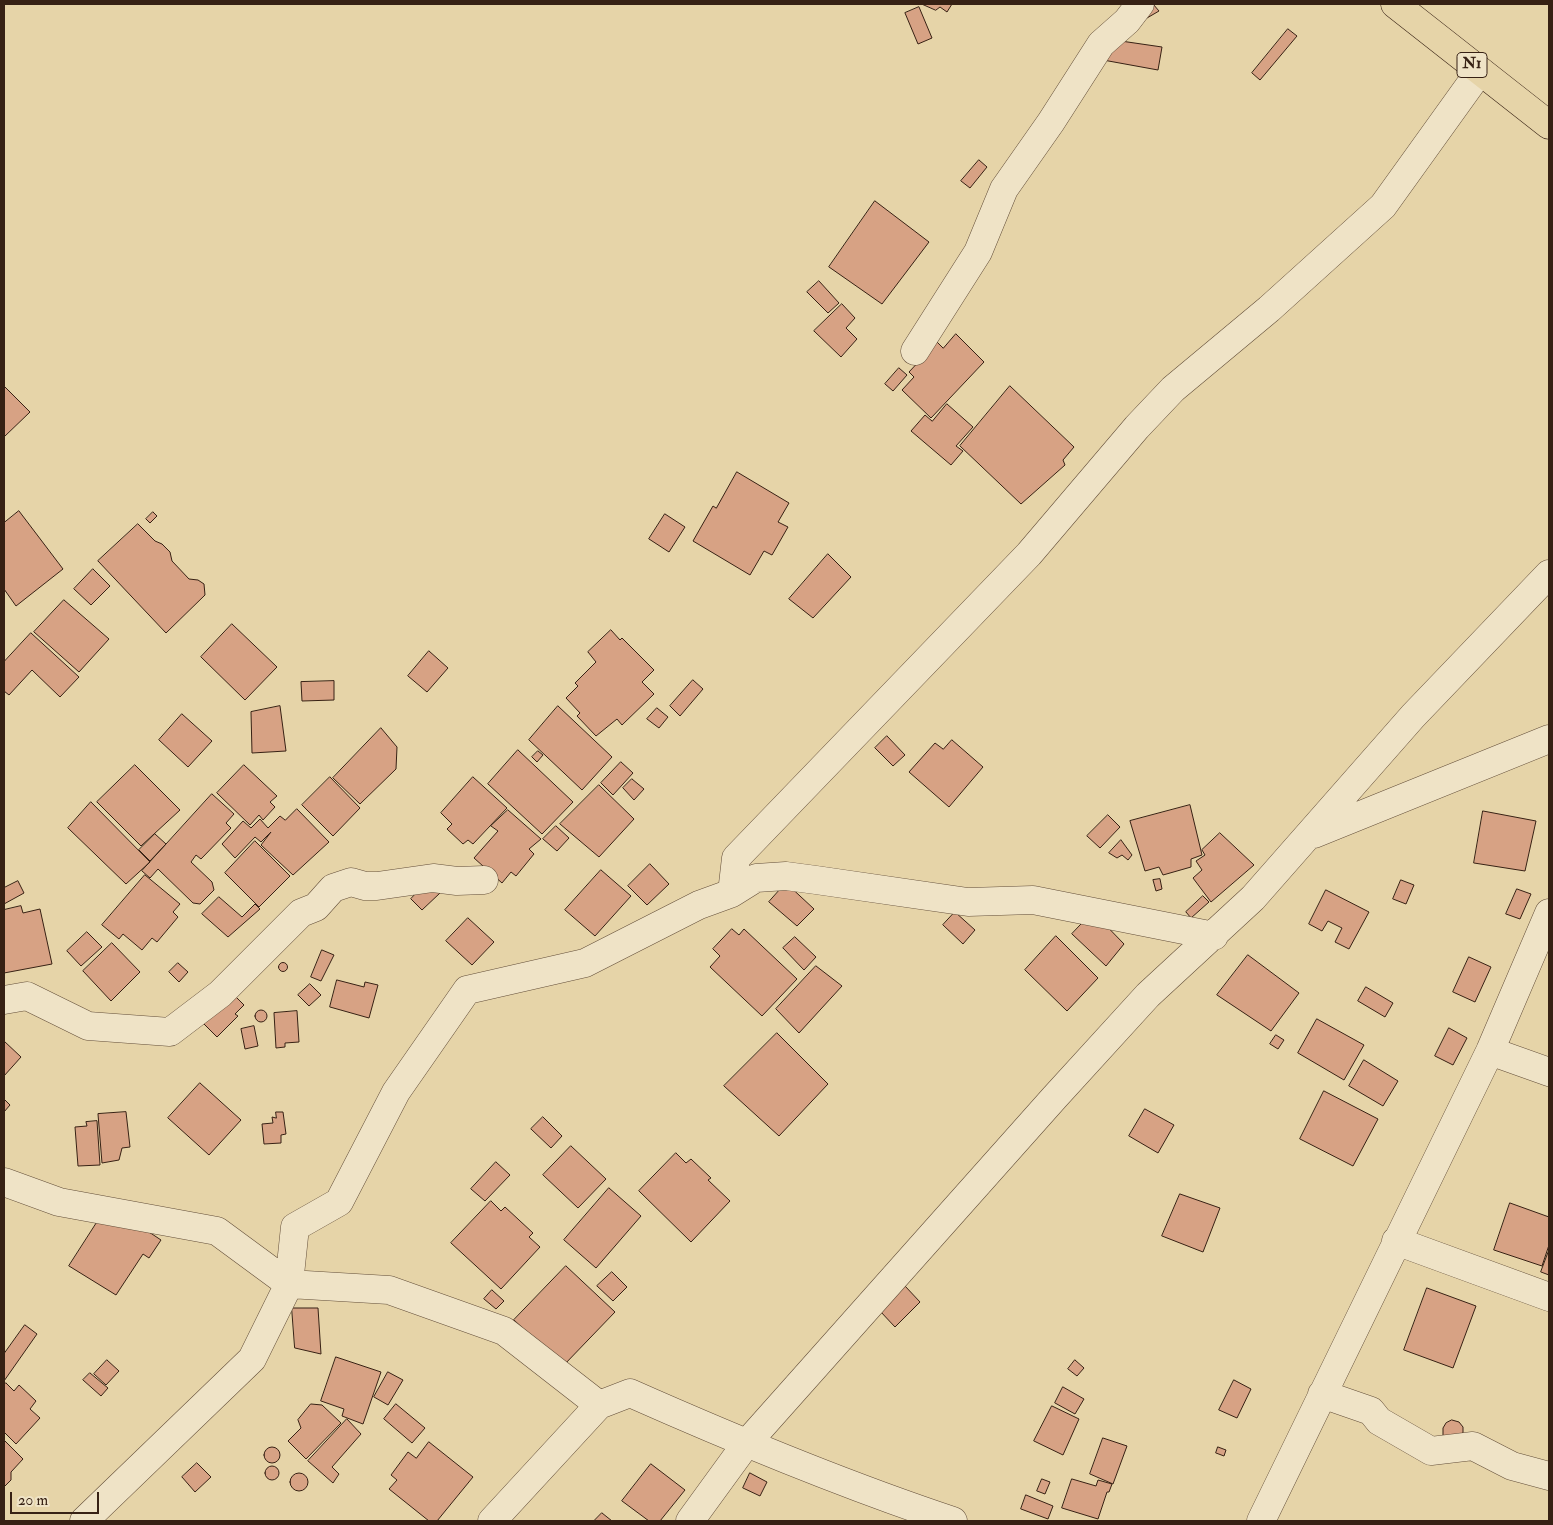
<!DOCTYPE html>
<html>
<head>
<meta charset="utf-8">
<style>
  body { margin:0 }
  #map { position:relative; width:1553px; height:1525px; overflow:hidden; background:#e6d4a8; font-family:"IM FELL Double Pica",serif }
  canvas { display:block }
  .frame { position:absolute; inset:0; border:5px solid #372114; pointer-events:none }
  .scale { position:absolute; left:10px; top:1492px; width:89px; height:22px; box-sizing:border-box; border:2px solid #372114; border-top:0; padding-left:6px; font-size:15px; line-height:18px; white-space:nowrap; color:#372114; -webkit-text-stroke:4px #efe3c6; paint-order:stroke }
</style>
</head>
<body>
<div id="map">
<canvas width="1553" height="1525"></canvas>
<div class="frame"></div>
<div class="scale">20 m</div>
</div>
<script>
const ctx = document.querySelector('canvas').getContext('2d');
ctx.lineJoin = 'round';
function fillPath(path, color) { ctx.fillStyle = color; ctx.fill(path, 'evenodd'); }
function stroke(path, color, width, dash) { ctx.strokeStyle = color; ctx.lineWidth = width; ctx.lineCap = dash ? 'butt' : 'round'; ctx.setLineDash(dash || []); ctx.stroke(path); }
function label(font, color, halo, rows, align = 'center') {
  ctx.font = font + ' "IM FELL Double Pica",serif'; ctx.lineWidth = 4.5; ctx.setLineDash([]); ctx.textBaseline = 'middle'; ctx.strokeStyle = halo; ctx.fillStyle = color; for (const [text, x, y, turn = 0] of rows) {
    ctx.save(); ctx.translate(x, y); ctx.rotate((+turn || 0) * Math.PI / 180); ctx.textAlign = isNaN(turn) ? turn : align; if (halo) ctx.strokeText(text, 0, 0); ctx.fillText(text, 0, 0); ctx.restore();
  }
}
const building = new Path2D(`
  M 922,4 L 952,4 L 947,12 L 940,7 L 936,10 Z
  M 1153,4 L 1159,11 L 1135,25 Z
  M 919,7 L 932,38 L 918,44 L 905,13 Z
  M 1288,29 L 1297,36 L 1260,80 L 1252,73 Z
  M 1107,39 L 1162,47 L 1158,70 L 1103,60 Z
  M 979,160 L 987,167 L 970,188 L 961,181 Z
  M 875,201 L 929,242 L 882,304 L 829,267 Z
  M 819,281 L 839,303 L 828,313 L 807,292 Z
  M 842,304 L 855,318 L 846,328 L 857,339 L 841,357 L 814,331 Z
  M 956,334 L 984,362 L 931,418 L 902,390 L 914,377 L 909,372 L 937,342 L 943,348 Z
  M 899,368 L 907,375 L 893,391 L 885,384 Z
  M 4,386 L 30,412 L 4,437 Z
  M 1010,386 L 1074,447 L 1063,460 L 1065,465 L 1021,504 L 960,446 Z
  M 947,404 L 973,427 L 956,446 L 963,451 L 951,465 L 911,431 L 925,415 L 932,421 Z
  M 737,472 L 789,503 L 778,522 L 788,527 L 772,555 L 764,551 L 750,575 L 693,541 L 713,506 L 716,508 Z
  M 19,511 L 63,569 L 16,606 L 4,589 L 4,523 Z
  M 153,512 L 157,516 L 150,523 L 146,519 Z
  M 665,514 L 685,527 L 669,552 L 649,539 Z
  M 138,524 L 155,541 L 162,544 L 170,552 L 172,561 L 189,579 L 198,580 L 204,584 L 205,595 L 166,633 L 98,561 Z
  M 828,554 L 851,577 L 813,618 L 789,599 Z
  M 93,569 L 110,586 L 91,605 L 74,589 Z
  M 64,600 L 109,639 L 79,672 L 34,632 Z
  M 232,624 L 277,667 L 245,700 L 201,657 Z
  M 611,630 L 620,640 L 622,638 L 654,670 L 642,682 L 654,694 L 622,725 L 617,719 L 596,736 L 577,716 L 580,713 L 566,698 L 578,686 L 575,683 L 596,662 L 588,652 Z
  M 31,633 L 79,677 L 60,697 L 32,670 L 9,695 L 4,691 L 4,662 Z
  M 429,651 L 448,668 L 427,692 L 408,676 Z
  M 693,680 L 703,689 L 680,716 L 670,706 Z
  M 334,681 L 334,700 L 302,701 L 301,682 Z
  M 280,706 L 286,751 L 252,753 L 251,712 Z
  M 558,706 L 612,757 L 582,790 L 529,740 Z
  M 657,708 L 668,717 L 659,728 L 647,719 Z
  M 182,714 L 212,741 L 188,767 L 159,740 Z
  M 381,728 L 397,747 L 396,769 L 360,804 L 333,778 Z
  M 887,736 L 905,755 L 893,766 L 875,748 Z
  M 952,740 L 983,767 L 949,807 L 909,772 L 935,743 L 943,749 Z
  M 518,750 L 573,802 L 542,834 L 488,784 Z
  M 538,751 L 543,755 L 537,762 L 532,757 Z
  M 621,762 L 633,773 L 613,795 L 601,783 Z
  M 135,765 L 180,810 L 141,846 L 97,802 Z
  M 244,765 L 277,796 L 270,802 L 275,807 L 263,820 L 259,815 L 250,825 L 217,793 Z
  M 330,777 L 360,808 L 333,836 L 302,805 Z
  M 473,777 L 507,808 L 473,844 L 468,840 L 463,844 L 447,829 L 452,824 L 441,813 Z
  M 632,779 L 644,789 L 634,800 L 623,788 Z
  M 599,785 L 634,819 L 599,857 L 560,824 Z
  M 212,794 L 234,814 L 226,823 L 231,828 L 201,859 L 196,855 L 191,862 L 212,882 L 214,890 L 200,904 L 193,903 L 158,869 L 150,878 L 142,871 Z
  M 91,802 L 150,862 L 126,884 L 68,828 Z
  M 1190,805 L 1202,855 L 1191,859 L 1191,867 L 1163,875 L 1159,867 L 1145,871 L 1130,821 Z
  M 297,809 L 329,842 L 293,875 L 261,845 L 271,832 L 261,842 L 255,837 L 235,858 L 222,844 L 243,821 L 251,828 L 260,819 L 268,828 L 280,816 L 285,820 Z
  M 508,810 L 541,839 L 529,849 L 534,854 L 516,876 L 511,872 L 502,883 L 474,858 L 498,831 L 491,826 Z
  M 1483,811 L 1536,821 L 1525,871 L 1474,863 Z
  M 1108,815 L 1120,827 L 1100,848 L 1087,836 Z
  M 556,826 L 569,838 L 557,851 L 543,839 Z
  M 1220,833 L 1254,865 L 1211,902 L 1193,878 L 1202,870 L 1196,861 L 1205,855 L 1202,850 Z
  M 155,834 L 166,844 L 150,861 L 139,850 Z
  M 1121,840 L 1132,855 L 1128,860 L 1122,855 L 1117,858 L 1109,853 Z
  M 255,841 L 290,876 L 259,907 L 225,873 Z
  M 650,864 L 669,884 L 647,905 L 628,886 Z
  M 601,870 L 631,896 L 595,936 L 565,910 Z
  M 145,875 L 180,904 L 173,912 L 178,917 L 157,942 L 152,938 L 142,950 L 123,934 L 119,939 L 102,925 Z
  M 1160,879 L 1162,889 L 1156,891 L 1153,880 Z
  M 1401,880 L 1414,885 L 1406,904 L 1393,899 Z
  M 18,881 L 24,893 L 4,904 L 4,888 Z
  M 428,881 L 440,893 L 422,910 L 411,899 Z
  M 786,883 L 814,909 L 797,926 L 769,902 Z
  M 1517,889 L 1531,894 L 1520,919 L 1506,914 Z
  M 1326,890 L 1369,912 L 1349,949 L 1335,942 L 1342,928 L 1328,921 L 1322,931 L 1309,924 Z
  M 1203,896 L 1209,902 L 1191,918 L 1186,912 Z
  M 219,897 L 242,917 L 255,904 L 260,909 L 228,937 L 202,914 Z
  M 21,906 L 23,913 L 40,909 L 52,964 L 4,973 L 4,910 Z
  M 955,912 L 975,930 L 963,944 L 943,925 Z
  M 1093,912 L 1124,944 L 1106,966 L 1072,934 Z
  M 468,918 L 494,942 L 472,965 L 446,941 Z
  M 732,929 L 739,935 L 744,929 L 797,979 L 762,1016 L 710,967 L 720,956 L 713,949 Z
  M 87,932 L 102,947 L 81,966 L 67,951 Z
  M 1056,936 L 1098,978 L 1067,1011 L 1025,970 Z
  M 795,937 L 816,957 L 804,970 L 783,948 Z
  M 112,943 L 140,972 L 111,1001 L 83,971 Z
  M 322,950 L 334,955 L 321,981 L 311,977 Z
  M 1248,955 L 1299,993 L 1271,1031 L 1217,995 Z
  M 1469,957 L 1491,967 L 1475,1002 L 1453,992 Z
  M278.5 967a4.5 4.5 0 1 1 9 0a4.5 4.5 0 1 1-9 0Z
  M 178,963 L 188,972 L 179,982 L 169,972 Z
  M 816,966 L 842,986 L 799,1033 L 776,1009 Z
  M 337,980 L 364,987 L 365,982 L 378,985 L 369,1018 L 330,1007 Z
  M 310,984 L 321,995 L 309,1006 L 298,995 Z
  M 1366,987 L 1393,1003 L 1385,1017 L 1358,1001 Z
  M 230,991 L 244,1005 L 235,1014 L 238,1016 L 217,1037 L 201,1021 Z
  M255 1016a6 6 0 1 1 12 0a6 6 0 1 1-12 0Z
  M 297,1011 L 299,1042 L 285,1043 L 285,1047 L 276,1048 L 274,1013 Z
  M 1317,1019 L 1364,1045 L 1344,1080 L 1298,1053 Z
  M 254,1026 L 258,1046 L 245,1049 L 241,1029 Z
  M 1449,1028 L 1467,1038 L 1453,1065 L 1435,1056 Z
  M 777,1033 L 828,1084 L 779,1136 L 724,1086 Z
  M 1276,1035 L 1284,1040 L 1278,1049 L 1270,1044 Z
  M 4,1041 L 21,1057 L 4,1076 Z
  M 1364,1060 L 1398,1081 L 1383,1106 L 1349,1086 Z
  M 200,1083 L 241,1120 L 209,1155 L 168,1118 Z
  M 1324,1091 L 1378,1119 L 1353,1166 L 1300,1139 Z
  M 4,1099 L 10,1105 L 4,1112 Z
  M 1145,1109 L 1174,1125 L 1158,1153 L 1129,1136 Z
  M 126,1112 L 130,1147 L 122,1148 L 119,1160 L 102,1163 L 98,1114 Z
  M 276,1112 L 283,1112 L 286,1134 L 281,1135 L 281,1143 L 264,1144 L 262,1124 L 273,1123 L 272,1117 L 276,1118 Z
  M 543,1117 L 562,1136 L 551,1148 L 531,1129 Z
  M 97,1121 L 100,1165 L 78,1166 L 75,1127 L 87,1126 L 86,1122 Z
  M 571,1146 L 606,1179 L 578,1208 L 543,1175 Z
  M 676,1153 L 686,1163 L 691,1159 L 711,1178 L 708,1180 L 730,1201 L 691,1242 L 639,1191 Z
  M 496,1162 L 510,1175 L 485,1201 L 471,1189 Z
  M 609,1188 L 641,1216 L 596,1268 L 564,1240 Z
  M 1180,1194 L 1220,1208 L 1203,1252 L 1162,1236 Z
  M 491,1201 L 501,1211 L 505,1207 L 533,1233 L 529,1237 L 540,1247 L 501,1289 L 451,1243 Z
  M 1510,1203 L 1549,1217 L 1549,1245 L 1542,1266 L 1494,1250 Z
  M 105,1210 L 131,1220 L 161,1240 L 149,1258 L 143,1254 L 116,1295 L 69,1266 Z
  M 1549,1250 L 1549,1275 L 1541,1272 Z
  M 566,1266 L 615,1312 L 563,1366 L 514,1320 Z
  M 612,1272 L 627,1287 L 613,1301 L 597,1286 Z
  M 905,1286 L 920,1302 L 895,1327 L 880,1311 Z
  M 1427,1288 L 1476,1306 L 1453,1368 L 1404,1350 Z
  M 492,1290 L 504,1301 L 496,1309 L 484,1299 Z
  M 292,1308 L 318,1308 L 321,1354 L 295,1348 Z
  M 25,1325 L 37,1334 L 4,1381 L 4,1354 Z
  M 336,1357 L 381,1372 L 363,1424 L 342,1416 L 344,1409 L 321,1401 Z
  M 107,1360 L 119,1371 L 106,1385 L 94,1374 Z
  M 1075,1360 L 1084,1368 L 1077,1376 L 1068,1369 Z
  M 388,1372 L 403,1380 L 388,1405 L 374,1397 Z
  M 90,1373 L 108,1388 L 101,1396 L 83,1380 Z
  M 1234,1380 L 1251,1389 L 1237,1418 L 1219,1410 Z
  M 6,1383 L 14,1391 L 19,1385 L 36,1401 L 30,1409 L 40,1418 L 16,1444 L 4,1432 L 4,1385 Z
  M 1063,1387 L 1084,1399 L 1075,1414 L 1055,1403 Z
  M 311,1404 L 322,1405 L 341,1423 L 306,1459 L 288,1441 L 301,1428 L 298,1420 Z
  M 396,1404 L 425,1428 L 412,1443 L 384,1419 Z
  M 1052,1406 L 1079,1419 L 1063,1455 L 1034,1441 Z
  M 347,1419 L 361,1434 L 332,1467 L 339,1474 L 333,1483 L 308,1461 Z
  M 1452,1420 L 1459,1422 L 1463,1427 L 1463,1433 L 1447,1440 L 1443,1435 L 1443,1428 L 1446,1423 Z
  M 1103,1438 L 1127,1446 L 1113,1484 L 1090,1474 Z
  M 4,1440 L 23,1459 L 11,1472 L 11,1480 L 4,1487 Z
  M 429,1442 L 473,1477 L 437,1521 L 429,1521 L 389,1489 L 397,1480 L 391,1475 L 408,1452 L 416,1458 Z
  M 1218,1447 L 1226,1450 L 1224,1456 L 1216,1453 Z
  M264 1455a8 8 0 1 1 16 0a8 8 0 1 1-16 0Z
  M 197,1463 L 211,1477 L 195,1492 L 182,1477 Z
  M 651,1464 L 685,1490 L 660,1521 L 649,1521 L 622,1501 Z
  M265 1473a7 7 0 1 1 14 0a7 7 0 1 1-14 0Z
  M 750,1473 L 767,1482 L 760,1496 L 743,1488 Z
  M290 1482a9 9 0 1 1 18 0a9 9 0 1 1-18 0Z
  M 1042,1479 L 1050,1482 L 1045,1494 L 1037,1491 Z
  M 1072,1479 L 1096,1486 L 1098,1480 L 1112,1484 L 1109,1492 L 1107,1492 L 1098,1519 L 1062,1508 Z
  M 1026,1495 L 1053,1506 L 1048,1519 L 1021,1509 Z
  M 602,1513 L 612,1521 L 594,1521 Z`);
fillPath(building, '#d7a284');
stroke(building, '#372114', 1);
const minor = new Path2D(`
  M 915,351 L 978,252 L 1004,189 L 1051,122 L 1101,44 L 1127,21 L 1140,4
  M 1314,834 L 1549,739
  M 732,893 L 736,858 L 1029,554 L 1137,427 L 1173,389 L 1269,309 L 1383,206 L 1480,71
  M 4,1000 L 27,996 L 88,1026 L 170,1032 L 220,994 L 301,913 L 316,907 L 333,888 L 351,882 L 365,886 L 377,886 L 433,878 L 457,881 L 484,880
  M 1490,1051 L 1549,1072
  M 4,1182 L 59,1202 L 217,1231 L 289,1284 L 389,1290 L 504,1331 L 599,1405 L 630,1393 C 736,1440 842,1484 953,1521
  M 1396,1241 L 1549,1297
  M 1322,1394 L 1371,1411 L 1379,1421 L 1431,1451 L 1473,1446 L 1512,1466 L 1549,1476
  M 84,1521 L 252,1359 L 289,1284 L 295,1227 L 339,1202 L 396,1092 L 467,990 L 585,963 L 699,905 L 732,893 L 756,878 L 786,876 L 816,880 L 968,902 L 1033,900 L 1214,936
  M 492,1521 L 599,1405
  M 690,1521 L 746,1444 L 1054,1098 L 1148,995 L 1253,898 L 1413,716 L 1549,574
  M 1261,1521 L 1490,1051 L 1549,913`);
const trunk = new Path2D(`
  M 1395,4 L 1549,125`);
stroke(minor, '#634e39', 29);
stroke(trunk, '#372114', 29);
stroke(minor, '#efe3c6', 28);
stroke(trunk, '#e6d4a8', 28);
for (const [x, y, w] of [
  [1472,65,30]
]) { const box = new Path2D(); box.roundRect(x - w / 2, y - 12.5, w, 25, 4); ctx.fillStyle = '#efe3c6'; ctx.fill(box); stroke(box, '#372114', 1); }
label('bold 15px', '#372114', null, [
  ["N1",1472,65]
]);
</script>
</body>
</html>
